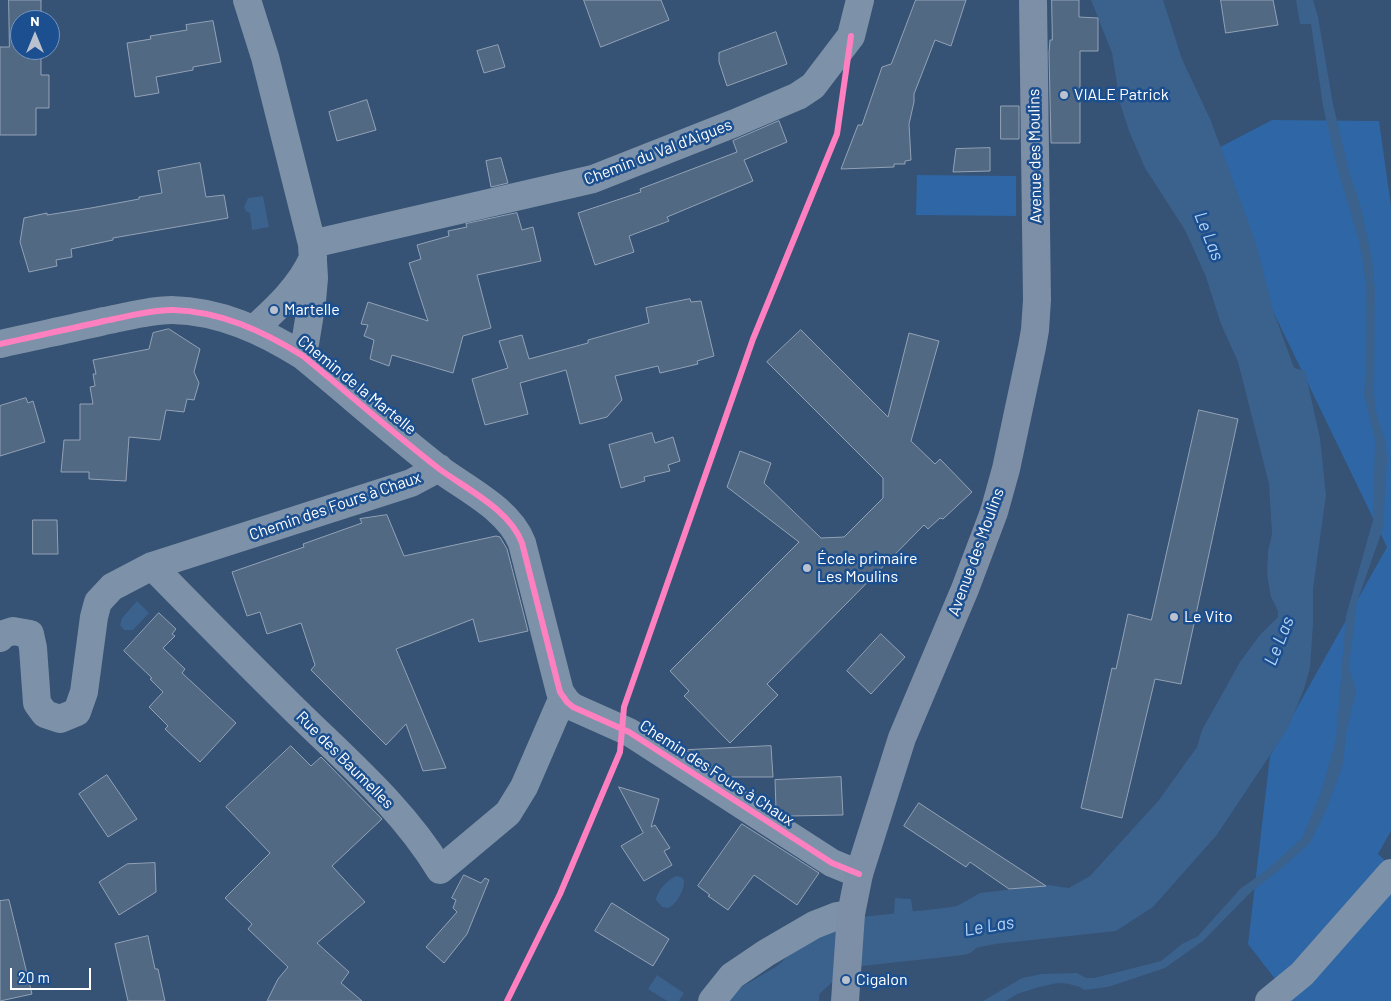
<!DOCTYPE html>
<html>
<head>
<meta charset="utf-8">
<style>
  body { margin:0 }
  #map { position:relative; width:1391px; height:1001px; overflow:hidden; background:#365274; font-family:Barlow,sans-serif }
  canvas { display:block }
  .north { position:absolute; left:10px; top:10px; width:50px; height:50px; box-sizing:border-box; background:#1b4f8f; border:1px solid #7695bc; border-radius:50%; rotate:0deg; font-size:14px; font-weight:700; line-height:20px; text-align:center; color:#fff }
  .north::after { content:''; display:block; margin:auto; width:18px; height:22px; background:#b9c2ce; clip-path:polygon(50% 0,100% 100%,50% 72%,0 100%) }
  .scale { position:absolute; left:10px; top:968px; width:81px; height:22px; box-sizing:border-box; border:2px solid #fff; border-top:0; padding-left:6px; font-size:15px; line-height:18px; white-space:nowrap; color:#fff; -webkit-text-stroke:4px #1b4f8f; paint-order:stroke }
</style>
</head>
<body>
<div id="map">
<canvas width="1391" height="1001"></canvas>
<div class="north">N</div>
<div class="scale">20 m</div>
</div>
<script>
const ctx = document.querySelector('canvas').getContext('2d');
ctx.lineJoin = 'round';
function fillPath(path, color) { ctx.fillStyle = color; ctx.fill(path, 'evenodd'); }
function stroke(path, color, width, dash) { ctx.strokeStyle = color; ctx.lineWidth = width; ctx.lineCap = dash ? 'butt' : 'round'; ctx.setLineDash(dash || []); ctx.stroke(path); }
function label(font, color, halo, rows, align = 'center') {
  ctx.font = font + ' Barlow,sans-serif'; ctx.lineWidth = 5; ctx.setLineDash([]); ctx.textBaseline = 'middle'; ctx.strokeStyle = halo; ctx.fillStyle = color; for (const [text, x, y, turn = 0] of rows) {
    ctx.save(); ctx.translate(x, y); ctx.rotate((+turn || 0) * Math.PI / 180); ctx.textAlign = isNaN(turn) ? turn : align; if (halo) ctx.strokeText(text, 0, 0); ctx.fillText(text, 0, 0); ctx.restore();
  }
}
fillPath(new Path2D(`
  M 1272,120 L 1379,121 L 1391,206 L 1391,831 L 1378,854 L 1391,866 L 1391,1001 L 1292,1001 L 1248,944 L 1270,756 L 1387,547 L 1199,158 Z
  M 917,175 L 1016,176 L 1016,216 L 916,215 Z`), '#2f66a5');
fillPath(new Path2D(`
  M 1091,0 L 1163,0 L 1182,59 L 1211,121 L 1255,240 L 1273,310 L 1294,368 L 1305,371 L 1320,438 L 1326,495 L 1313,589 L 1313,624 L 1310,668 L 1304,689 L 1288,728 L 1216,836 L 1153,907 L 1116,931 L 995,944 L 940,955 L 891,960 L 895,898 L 911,899 L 913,913 L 957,906 L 980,893 L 1049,885 L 1069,888 L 1090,876 L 1159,800 L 1197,747 L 1202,730 L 1240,662 L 1259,636 L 1278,617 L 1278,611 L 1271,597 L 1267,575 L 1268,551 L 1272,534 L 1269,484 L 1238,362 L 1221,324 L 1206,277 L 1185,230 L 1145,168 L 1129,131 L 1120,103 L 1112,53 Z
  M 1296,0 L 1313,0 L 1318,17 L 1333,104 L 1349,171 L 1360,204 L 1372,258 L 1375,289 L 1374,393 L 1376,412 L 1385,440 L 1387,459 L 1383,528 L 1357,602 L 1349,667 L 1356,691 L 1346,733 L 1343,764 L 1327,808 L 1310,843 L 1282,868 L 1251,892 L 1203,941 L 1165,968 L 1108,987 L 1084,990 L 1080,987 L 1069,984 L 1058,983 L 1039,987 L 1017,994 L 1006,1001 L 983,1001 L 1022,978 L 1042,974 L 1077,973 L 1086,978 L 1094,978 L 1161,961 L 1182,944 L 1198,936 L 1240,889 L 1268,869 L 1302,838 L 1320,795 L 1336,740 L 1346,616 L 1373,520 L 1375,440 L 1364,395 L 1366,360 L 1366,292 L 1364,270 L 1359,241 L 1337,167 L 1323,106 L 1311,24 L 1300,24 Z
  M 263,196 L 269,227 L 252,230 L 250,213 L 246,211 L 244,207 L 248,198 Z
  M 137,601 L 149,613 L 133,630 L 124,630 L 120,625 L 122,618 Z
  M 676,876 L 681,877 L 684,880 C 685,890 677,903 669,908 L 662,907 L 656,900 C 657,891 667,880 676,876 Z
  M 823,939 L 819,1001 L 727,1001 L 733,992 Z
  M 657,975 L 684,993 L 679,1001 L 667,1001 L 648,989 Z`), '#3b618d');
stroke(new Path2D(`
  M 775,1001 L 838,944 L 959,931`), '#3b618d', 49);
const building = new Path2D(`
  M 9,0 L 41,0 L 41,20 L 20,20 L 20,50 L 41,50 L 41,75 L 49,75 L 49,108 L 36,108 L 36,135 L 0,135 L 0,47 L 9,47 Z
  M 584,0 L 661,0 L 669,20 L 601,47 Z
  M 916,0 L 966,0 L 951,46 L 935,40 L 914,94 L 914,102 L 909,124 L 911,160 L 905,161 L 905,164 L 894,164 L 894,167 L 841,169 L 858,125 L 862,125 L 882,67 L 891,64 Z
  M 1052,0 L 1079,0 L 1079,17 L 1098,18 L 1098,51 L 1080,51 L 1080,143 L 1051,143 L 1049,53 L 1050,40 L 1052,40 Z
  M 1221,0 L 1273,0 L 1278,25 L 1226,33 Z
  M 213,21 L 221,62 L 193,67 L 193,70 L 156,77 L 159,93 L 135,97 L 127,43 L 151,39 L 150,36 L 187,30 L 186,25 Z
  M 776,32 L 787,64 L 727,86 L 719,62 L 719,53 Z
  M 498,45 L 505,67 L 484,73 L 477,51 Z
  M 367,100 L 376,130 L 337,141 L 329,112 Z
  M 1001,106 L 1019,106 L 1019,139 L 1001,139 Z
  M 779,121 L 787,142 L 744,160 L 753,181 L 667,217 L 669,221 L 629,236 L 634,252 L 595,265 L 578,213 L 641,192 L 640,189 L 737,152 L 733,141 Z
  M 990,148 L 990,171 L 953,172 L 956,149 Z
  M 501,158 L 508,183 L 491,187 L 486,161 Z
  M 200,163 L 206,197 L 224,195 L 228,218 L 113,238 L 113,240 L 71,249 L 72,257 L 56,260 L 57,266 L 29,272 L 20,242 L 24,218 L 47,213 L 47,215 L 91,208 L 139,199 L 139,197 L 162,193 L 158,171 Z
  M 517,213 L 522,230 L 533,227 L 541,261 L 477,275 L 491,328 L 463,336 L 453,373 L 392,355 L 389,366 L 370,359 L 374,340 L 364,336 L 368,325 L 361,324 L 368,302 L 428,321 L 409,263 L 421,259 L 417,245 L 449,236 L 448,231 L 467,227 L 466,224 Z
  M 690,299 L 691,302 L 701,301 L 714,356 L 697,361 L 698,364 L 660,373 L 658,366 L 615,376 L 622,400 L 607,417 L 580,424 L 566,370 L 520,383 L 528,414 L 485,425 L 472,379 L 508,368 L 499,341 L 522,335 L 529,359 L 588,343 L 588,340 L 649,323 L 646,308 Z
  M 169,329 L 200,349 L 194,372 L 199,383 L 194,400 L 187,399 L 184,412 L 166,410 L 160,440 L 129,437 L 126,481 L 89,479 L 89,472 L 61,472 L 64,440 L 80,440 L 80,404 L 93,404 L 90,387 L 95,386 L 93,374 L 96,374 L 93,360 L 149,349 L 153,333 Z
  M 801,330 L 888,417 L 909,333 L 939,341 L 911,441 L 935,464 L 940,459 L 972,492 L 943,519 L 940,518 L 928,529 L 924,525 L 767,684 L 778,695 L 730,743 L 684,696 L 689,691 L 670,671 L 799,542 L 727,487 L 740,451 L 771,463 L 764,483 L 821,538 L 844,537 L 883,498 L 883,478 L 767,362 Z
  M 26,398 L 28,403 L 33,401 L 45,442 L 0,456 L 0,406 Z
  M 1199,410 L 1238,419 L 1181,684 L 1155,679 L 1122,818 L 1081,808 L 1112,668 L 1116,669 L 1128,614 L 1151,620 Z
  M 652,433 L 655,443 L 673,437 L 680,461 L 668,465 L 670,471 L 644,477 L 645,481 L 621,488 L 609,445 Z
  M 387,515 L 404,556 L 496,536 L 500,537 L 507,549 L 528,631 L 479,642 L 473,619 L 396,649 L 446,768 L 423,771 L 406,724 L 386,745 L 311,670 L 315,665 L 301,623 L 267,634 L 260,612 L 247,616 L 232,572 L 304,547 L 303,544 L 362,523 L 360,519 Z
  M 33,520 L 57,520 L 58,554 L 33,554 Z
  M 159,613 L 176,629 L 172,634 L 175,636 L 163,648 L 185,669 L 182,673 L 236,723 L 200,762 L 165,729 L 168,726 L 149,707 L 163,692 L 150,679 L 152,678 L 124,651 Z
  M 881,634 L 905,657 L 871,694 L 847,671 Z
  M 291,746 L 311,766 L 321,757 L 382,819 L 332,866 L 365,902 L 317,943 L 349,972 L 341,983 L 362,1001 L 267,1001 L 278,979 L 288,967 L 248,929 L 252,924 L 225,898 L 270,853 L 226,807 Z
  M 771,746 L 773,777 L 728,777 L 685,750 Z
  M 107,775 L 137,819 L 108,837 L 79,794 Z
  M 841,777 L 843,815 L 789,816 L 776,809 L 775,780 Z
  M 619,787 L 659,799 L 651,827 L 655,825 L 670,848 L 664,851 L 672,865 L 644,881 L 621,846 L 643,833 Z
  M 919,803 L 951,824 L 1046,886 L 1009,889 L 970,862 L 966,867 L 904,826 Z
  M 742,824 L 819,873 L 797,905 L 754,875 L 728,910 L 708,896 L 710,895 L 698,886 Z
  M 155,863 L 156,892 L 119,915 L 99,882 L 127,864 Z
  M 464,875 L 481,883 L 485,878 L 489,880 L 467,934 L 444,963 L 426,947 L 457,912 L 453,908 L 456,900 L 452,898 Z
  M 9,900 L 32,994 L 0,1001 L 0,901 Z
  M 612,903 L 669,939 L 653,966 L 595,931 Z
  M 148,936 L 155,969 L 158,969 L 165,1001 L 128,1001 L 115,944 Z`);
fillPath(building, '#526984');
stroke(building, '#92a2b6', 1);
stroke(new Path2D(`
  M 247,0 L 265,57 L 312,244 L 314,278 L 312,301 L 303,356
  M 312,244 L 593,179 L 735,123 L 798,96 L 813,86 L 851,36 L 860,0
  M 254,329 C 277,308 300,287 313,258
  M 0,344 C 35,336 70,329 104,321 C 126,317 149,310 172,310 C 220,311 263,331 303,356 C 348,393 392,432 438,468 C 466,489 509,509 522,543 L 560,692 L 567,702 L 573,707 L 629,732 L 832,863 L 859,874
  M 152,566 C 200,615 248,664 297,712 C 348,762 403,809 440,870 L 508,813 L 524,787 L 563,697
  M 0,638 L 1,635 L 13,631 L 30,634 L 33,648 L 37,703 L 45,714 L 60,719 L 77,712 L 84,692 L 94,617 L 98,602 L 112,587 L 152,566 L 411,483 L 439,468
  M 712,1001 L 732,976 L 766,953 L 814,925 L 837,916 L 851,914
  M 1269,1001 L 1302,974 L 1391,873`), '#7d92a8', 28);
stroke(new Path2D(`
  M 845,1001 L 851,914 L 859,874 L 902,738 L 965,589 L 994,512 L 1006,469 L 1032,347 L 1035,330 L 1037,300 L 1033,0`), '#7d8ea7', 28);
stroke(new Path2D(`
  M 0,344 C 35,336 70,329 104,321 C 126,317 149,310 172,310 C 220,311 263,331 303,356 C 348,393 392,432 438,468 C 466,489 509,509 522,543 L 560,692 L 567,702 L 573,707 L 629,732 L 832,863 L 859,874
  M 507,1001 L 560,894 L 620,752 L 624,707 L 753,339 L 837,134 L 851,36`), '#ff80c0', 6);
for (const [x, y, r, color] of [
  [1064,95,5,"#b9c2ce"],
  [274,310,5,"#b9c2ce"],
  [807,568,5,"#b9c2ce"],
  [1174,617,5,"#b9c2ce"],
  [846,980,5,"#b9c2ce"]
]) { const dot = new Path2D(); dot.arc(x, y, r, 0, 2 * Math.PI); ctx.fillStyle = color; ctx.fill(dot); stroke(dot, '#1b4f8f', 2); }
label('16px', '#fff', '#1b4f8f', [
  ["VIALE Patrick",1074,95],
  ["Martelle",284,310],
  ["École primaire",817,559],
  ["Les Moulins",817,577],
  ["Le Vito",1184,617],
  ["Cigalon",856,980]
], 'left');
label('16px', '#fff', '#1b4f8f', [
  ["Chemin du Val d'Aigues",658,152,-21],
  ["Avenue des Moulins",1035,156,-91],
  ["Chemin de la Martelle",357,385,39],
  ["Chemin des Fours à Chaux",335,506,-19],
  ["Avenue des Moulins",976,552,-70],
  ["Rue des Baumelles",345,760,45],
  ["Chemin des Fours à Chaux",717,773,33]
]);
label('italic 18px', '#b5d3f5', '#1b4f8f', [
  ["Le Las",1209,236,68],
  ["Le Las",1279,641,-68],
  ["Le Las",989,926,-9]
]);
</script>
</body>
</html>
